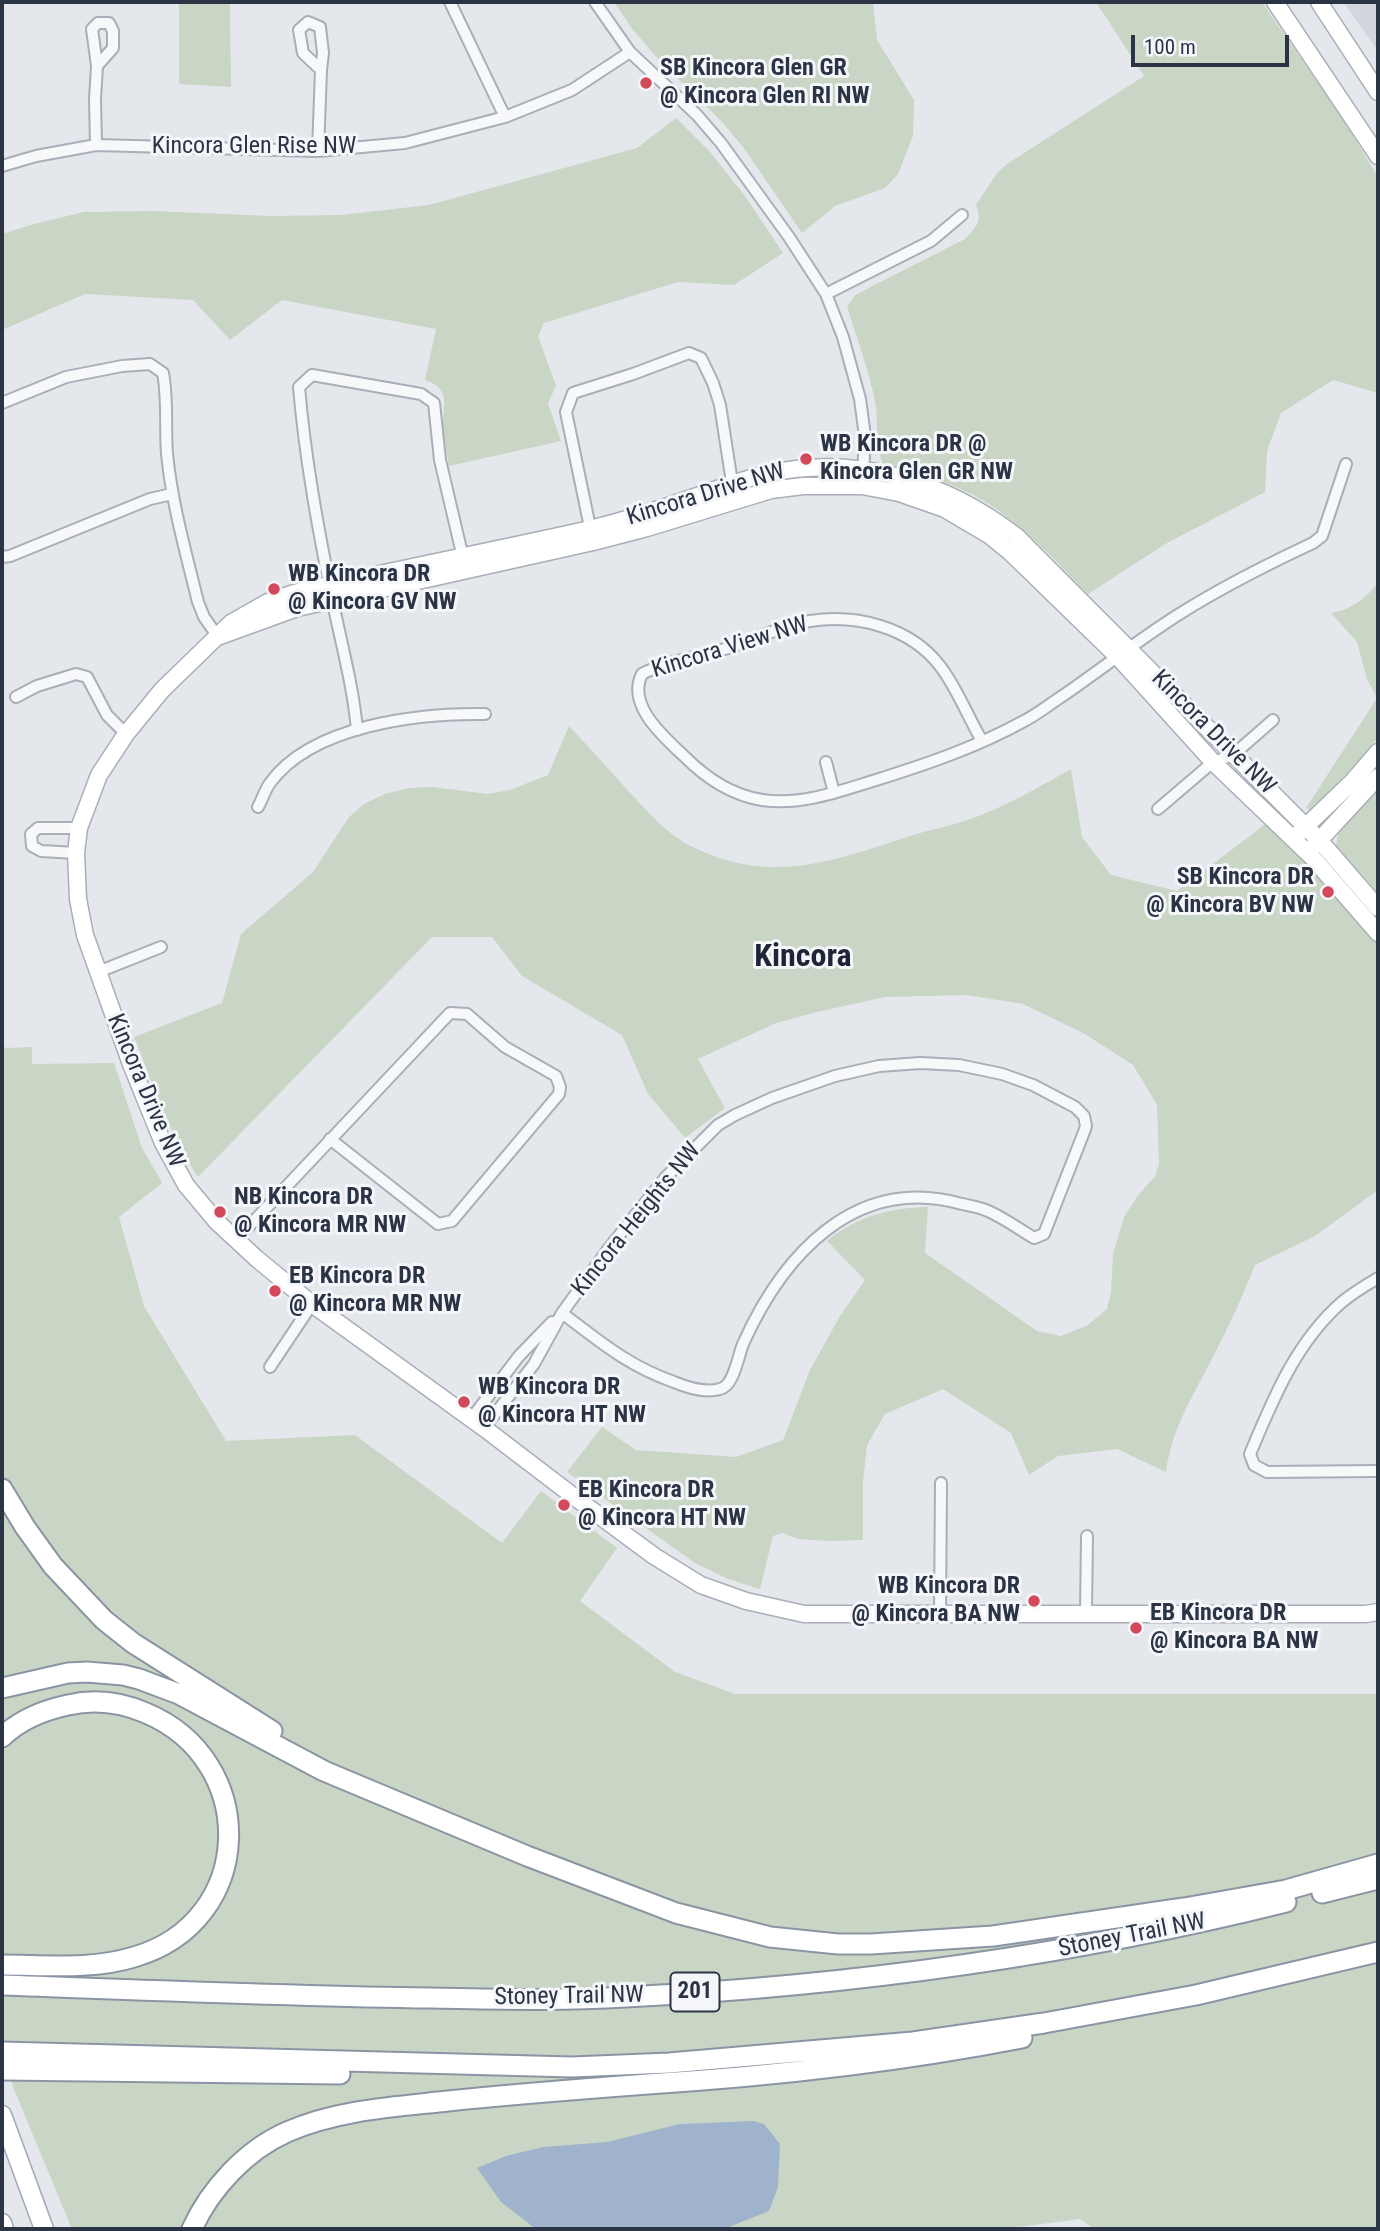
<!DOCTYPE html>
<html>
<head>
<meta charset="utf-8">
<style>
  body { margin:0 }
  #map { position:relative; width:1380px; height:2231px; overflow:hidden; background:#e4e7ec; font-family:"Roboto Condensed",sans-serif }
  canvas { display:block }
  .frame { position:absolute; inset:0; border:4px solid #2b3445; pointer-events:none }
  .scale { position:absolute; left:1131px; top:35px; width:158px; height:32px; box-sizing:border-box; border:4px solid #2b3445; border-top:0; padding-left:9px; font-size:21px; line-height:24px; white-space:nowrap; color:#2b3445; -webkit-text-stroke:5px #f4f6f9; paint-order:stroke }
</style>
</head>
<body>
<div id="map">
<canvas width="1380" height="2231"></canvas>
<div class="frame"></div>
<div class="scale">100 m</div>
</div>
<script>
const ctx = document.querySelector('canvas').getContext('2d');
ctx.lineJoin = 'round';
function fillPath(path, color) { ctx.fillStyle = color; ctx.fill(path, 'evenodd'); }
function stroke(path, color, width, dash) { ctx.strokeStyle = color; ctx.lineWidth = width; ctx.lineCap = dash ? 'butt' : 'round'; ctx.setLineDash(dash || []); ctx.stroke(path); }
function label(font, color, halo, rows, align = 'center') {
  ctx.font = font + ' "Roboto Condensed",sans-serif'; ctx.lineWidth = 6; ctx.setLineDash([]); ctx.textBaseline = 'middle'; ctx.strokeStyle = halo; ctx.fillStyle = color; for (const [text, x, y, turn = 0] of rows) {
    ctx.save(); ctx.translate(x, y); ctx.rotate((+turn || 0) * Math.PI / 180); ctx.textAlign = isNaN(turn) ? turn : align; if (halo) ctx.strokeText(text, 0, 0); ctx.fillText(text, 0, 0); ctx.restore();
  }
}
fillPath(new Path2D(`
  M 1343,2 L 1378,2 L 1378,51 Z`), '#d2d6de');
fillPath(new Path2D(`
  M 179,2 L 230,2 L 231,87 L 179,84 Z
  M 614,2 L 873,2 L 877,40 L 914,100 L 913,136 L 898,174 L 885,188 L 835,206 L 802,233 L 743,147 L 722,122 L 661,62 L 633,30 Z
  M 1096,2 L 1262,2 L 1344,121 L 1378,177 L 1378,393 L 1333,380 L 1281,413 L 1267,451 L 1265,492 L 1167,543 L 1088,594 C 1056,562 1024,525 984,501 C 953,483 919,473 884,465 C 874,446 879,422 875,401 C 868,368 857,338 847,307 L 855,295 L 965,239 C 976,227 983,222 976,205 L 997,173 L 1007,164 L 1144,76 Z
  M 676,118 L 710,152 L 745,196 L 783,253 L 734,285 L 678,282 L 544,323 L 538,336 L 556,386 L 548,403 L 561,441 L 449,466 C 447,455 445,444 443,432 C 441,411 454,389 425,380 L 436,329 L 282,300 L 230,340 L 193,300 L 85,294 L 2,330 L 2,234 L 34,224 L 84,212 L 151,211 L 272,216 L 341,215 L 429,205 L 637,148 Z
  M 1378,581 L 1378,738 L 1315,809 L 1311,811 L 1306,808 L 1377,698 L 1367,679 L 1357,642 L 1331,613 C 1350,610 1368,598 1378,581 Z
  M 569,726 C 590,748 610,771 630,793 C 647,810 664,831 685,843 C 766,887 830,862 910,836 C 932,829 955,825 976,817 C 1009,805 1040,786 1071,769 L 1082,837 L 1111,875 L 1177,891 L 1267,823 L 1322,877 L 1378,939 L 1378,1190 L 1315,1236 L 1255,1265 C 1243,1295 1230,1324 1215,1353 C 1195,1393 1172,1426 1166,1472 L 1117,1449 L 1058,1456 L 1029,1475 L 1011,1433 L 943,1389 L 885,1414 L 867,1445 L 863,1482 L 863,1540 L 829,1541 L 799,1539 L 782,1533 L 773,1536 L 760,1589 L 728,1579 L 695,1563 L 567,1472 L 602,1427 L 636,1450 L 736,1457 L 783,1440 L 810,1370 L 840,1316 L 865,1280 L 827,1241 C 857,1216 890,1208 928,1207 L 925,1253 L 1037,1331 L 1061,1336 L 1088,1325 L 1107,1309 L 1111,1292 L 1113,1254 L 1124,1217 L 1137,1197 L 1155,1176 L 1159,1164 L 1157,1105 L 1133,1065 L 1085,1034 L 1023,1004 L 967,995 L 885,997 L 817,1012 L 776,1023 L 698,1059 L 725,1108 L 685,1138 L 648,1094 L 622,1035 L 522,976 L 492,937 L 432,937 L 198,1177 C 169,1134 153,1084 134,1037 L 222,1003 L 241,934 L 313,872 L 349,817 L 364,804 L 385,794 L 409,788 L 432,787 L 488,794 L 510,790 L 548,775 Z
  M 1378,787 L 1378,893 L 1336,845 L 1339,829 Z
  M 2,1045 L 6,1048 L 32,1047 L 32,1064 L 114,1063 L 142,1148 L 162,1183 L 119,1217 L 144,1306 L 226,1441 L 355,1435 L 502,1543 L 541,1491 L 617,1548 L 580,1601 L 675,1672 L 735,1694 L 1378,1694 L 1378,2229 L 1094,2229 L 1080,2219 L 1003,2229 L 72,2229 L 13,2087 L 2,2044 Z`), '#c9d6c5');
fillPath(new Path2D(`
  M 754,2121 L 764,2124 L 780,2144 L 778,2187 L 769,2211 L 724,2229 L 536,2229 L 501,2202 L 477,2168 L 506,2156 L 543,2147 L 607,2142 L 680,2124 Z`), '#9fb4cc');
const street = new Path2D(`
  M 450,2 L 505,117
  M 595,2 L 630,52 L 697,115 L 721,143 L 789,237 L 826,294 L 843,337 L 860,399 L 865,436 L 863,475
  M 96,145 L 95,99 L 97,66 L 92,29 L 98,23 L 109,23 L 113,31 L 113,48 L 97,66
  M 318,151 L 321,70 L 323,53 L 320,27 L 308,22 L 299,30 L 303,53 L 321,70
  M 2,166 L 36,156 L 96,145 L 318,151 L 405,143 L 505,117 L 572,90 L 630,52
  M 826,294 L 931,241 L 962,215
  M 2,403 L 66,377 L 122,366 L 150,364 L 163,373 C 168,399 165,427 167,454 C 172,504 186,553 198,602 L 204,617 L 218,637
  M 591,532 L 566,412 L 573,393 L 633,374 L 689,353 L 701,358 L 713,383 L 720,405 L 733,489
  M 2,557 L 10,556 L 150,499 L 172,494
  M 16,697 L 37,686 L 76,674 L 87,677 L 107,715 L 126,734
  M 357,730 C 353,685 341,643 332,598 C 318,528 305,458 299,387 L 312,375 L 421,394 L 434,403 L 440,460 L 464,562
  M 982,741 C 968,717 957,688 940,666 C 910,627 857,614 810,621 C 784,625 758,638 734,646 C 704,657 670,659 642,674 C 626,705 664,737 685,757 C 707,779 731,795 762,800 C 801,806 840,791 876,780 C 927,764 977,747 1024,721 C 1038,714 1051,703 1064,695 C 1103,668 1141,638 1181,613 C 1224,586 1268,564 1313,543 L 1322,536 L 1346,464
  M 826,762 L 834,793
  M 258,807 C 262,800 265,790 270,783 C 312,725 419,713 485,714
  M 1158,809 L 1213,762 L 1233,755 L 1273,720
  M 76,853 L 41,851 L 32,846 L 31,834 L 38,828 L 79,828
  M 98,972 L 161,947
  M 236,1240 L 450,1013 L 467,1014 L 505,1047 L 556,1076 L 560,1087 L 559,1094 L 452,1221 L 438,1224 L 330,1139
  M 1378,1278 C 1366,1285 1353,1293 1342,1302 C 1296,1342 1273,1399 1250,1454 L 1254,1465 L 1267,1472 L 1378,1471
  M 270,1367 L 312,1304
  M 471,1419 L 519,1356 L 552,1322
  M 484,1428 L 534,1364 L 562,1313 L 609,1248 L 665,1178 L 718,1125 L 735,1115 L 772,1098 L 835,1076 L 879,1066 L 920,1063 L 959,1065 L 1002,1074 L 1033,1085 L 1075,1107 L 1084,1116 L 1086,1126 L 1084,1132 L 1044,1234 L 1034,1238 C 1019,1229 1004,1218 988,1211 C 980,1207 971,1206 962,1204 C 855,1174 783,1255 743,1344 C 738,1356 734,1386 720,1389 C 705,1393 688,1388 674,1382 C 628,1366 599,1341 562,1313
  M 940,1613 L 941,1483
  M 1086,1613 L 1087,1536`);
const secondary = new Path2D(`
  M 1275,2 L 1378,156
  M 1319,2 L 1378,92
  M 220,636 L 297,608 L 593,542 L 647,528 L 771,490 L 803,486 L 862,486 L 899,493 L 945,509 L 989,535 L 1010,552 L 1118,657 L 1213,762 L 1312,857 L 1378,933
  M 1300,832 L 1352,782 L 1378,752
  M 1314,846 L 1378,777
  M 1378,908 L 1320,841 L 1016,536 C 945,481 856,454 767,474 C 743,479 720,488 697,496 C 661,509 626,520 590,529 C 492,551 393,570 294,593 L 268,602 L 231,623 L 162,690 L 126,734 L 99,775 L 79,828 L 76,853 L 78,899 L 85,935 L 131,1064 L 163,1143 L 186,1185 L 216,1221 L 257,1259 L 312,1304 L 484,1428 L 585,1505 L 654,1556 L 701,1585 L 746,1601 L 804,1614 L 1366,1614 L 1378,1612`);
const primary = new Path2D(`
  M 2,2115 L 44,2229
  M 2,2223 L 4,2229`);
const highway = new Path2D(`
  M 2,1489 L 25,1527 L 53,1566 L 104,1620 L 133,1643 L 272,1731
  M 2,1688 L 68,1673 L 87,1672 L 123,1675 L 139,1679 L 179,1694 L 324,1771 L 527,1856 L 676,1913 L 770,1937 L 838,1944 L 871,1944 L 993,1936 L 1184,1908 L 1286,1890 L 1378,1864
  M 2,1737 C 20,1720 44,1710 68,1705 C 94,1699 121,1702 146,1713 C 260,1761 256,1922 134,1957 C 92,1970 45,1965 2,1965
  M 1322,1893 L 1378,1879
  M 2,1985 C 145,1990 287,1996 430,1998 C 495,1999 560,2001 625,1997 C 848,1986 1069,1956 1286,1902
  M 2,2052 L 572,2067 L 669,2063 L 913,2042 L 1044,2023 L 1196,1995 L 1378,1952
  M 2,2070 L 340,2074
  M 192,2229 C 210,2189 246,2150 287,2132 C 337,2110 393,2107 448,2101 C 515,2094 581,2089 648,2084 C 773,2076 899,2062 1022,2038`);
stroke(street, '#a9aeb7', 14);
stroke(secondary, '#a9aeb7', 19);
stroke(primary, '#a3abb8', 21);
stroke(highway, '#8b94a3', 23);
stroke(street, '#f7f8fa', 10);
stroke(secondary, '#fff', 16);
stroke(primary, '#fff', 18);
stroke(highway, '#fff', 19);
for (const [x, y, r, color] of [
  [646,83,7,"#d1495b"],
  [806,459,7,"#d1495b"],
  [274,589,7,"#d1495b"],
  [1328,892,7,"#d1495b"],
  [220,1212,7,"#d1495b"],
  [275,1291,7,"#d1495b"],
  [464,1402,7,"#d1495b"],
  [564,1505,7,"#d1495b"],
  [1034,1601,7,"#d1495b"],
  [1136,1628,7,"#d1495b"]
]) { const dot = new Path2D(); dot.arc(x, y, r, 0, 2 * Math.PI); ctx.fillStyle = color; ctx.fill(dot); stroke(dot, '#f4f6f9', 2.5); }
for (const [x, y, w] of [
  [695,1992,49]
]) { const box = new Path2D(); box.roundRect(x - w / 2, y - 19.5, w, 39, 5); ctx.fillStyle = '#f4f6f9'; ctx.fill(box); stroke(box, '#2b3445', 2); }
label('bold 23px', '#2b3445', null, [
  ["201",695,1992]
]);
label('bold 24px', '#2b3445', '#f4f6f9', [
  ["SB Kincora Glen GR",660,69],
  ["@ Kincora Glen RI NW",660,97],
  ["WB Kincora DR @",820,445],
  ["Kincora Glen GR NW",820,473],
  ["WB Kincora DR",288,575],
  ["@ Kincora GV NW",288,603],
  ["SB Kincora DR",1314,878,"right"],
  ["@ Kincora BV NW",1314,906,"right"],
  ["NB Kincora DR",234,1198],
  ["@ Kincora MR NW",234,1226],
  ["EB Kincora DR",289,1277],
  ["@ Kincora MR NW",289,1305],
  ["WB Kincora DR",478,1388],
  ["@ Kincora HT NW",478,1416],
  ["EB Kincora DR",578,1491],
  ["@ Kincora HT NW",578,1519],
  ["WB Kincora DR",1020,1587,"right"],
  ["@ Kincora BA NW",1020,1615,"right"],
  ["EB Kincora DR",1150,1614],
  ["@ Kincora BA NW",1150,1642]
], 'left');
label('24px', '#2b3445', '#f4f6f9', [
  ["Kincora Glen Rise NW",254,147],
  ["Kincora Drive NW",706,495,-17],
  ["Kincora View NW",730,648,-17],
  ["Kincora Drive NW",1213,733,45],
  ["Kincora Drive NW",145,1091,67],
  ["Kincora Heights NW",637,1220,-51],
  ["Stoney Trail NW",1132,1936,-11],
  ["Stoney Trail NW",569,1997,-1]
]);
label('bold 32px', '#1d2536', '#f4f6f9', [
  ["Kincora",803,958]
]);
</script>
</body>
</html>
